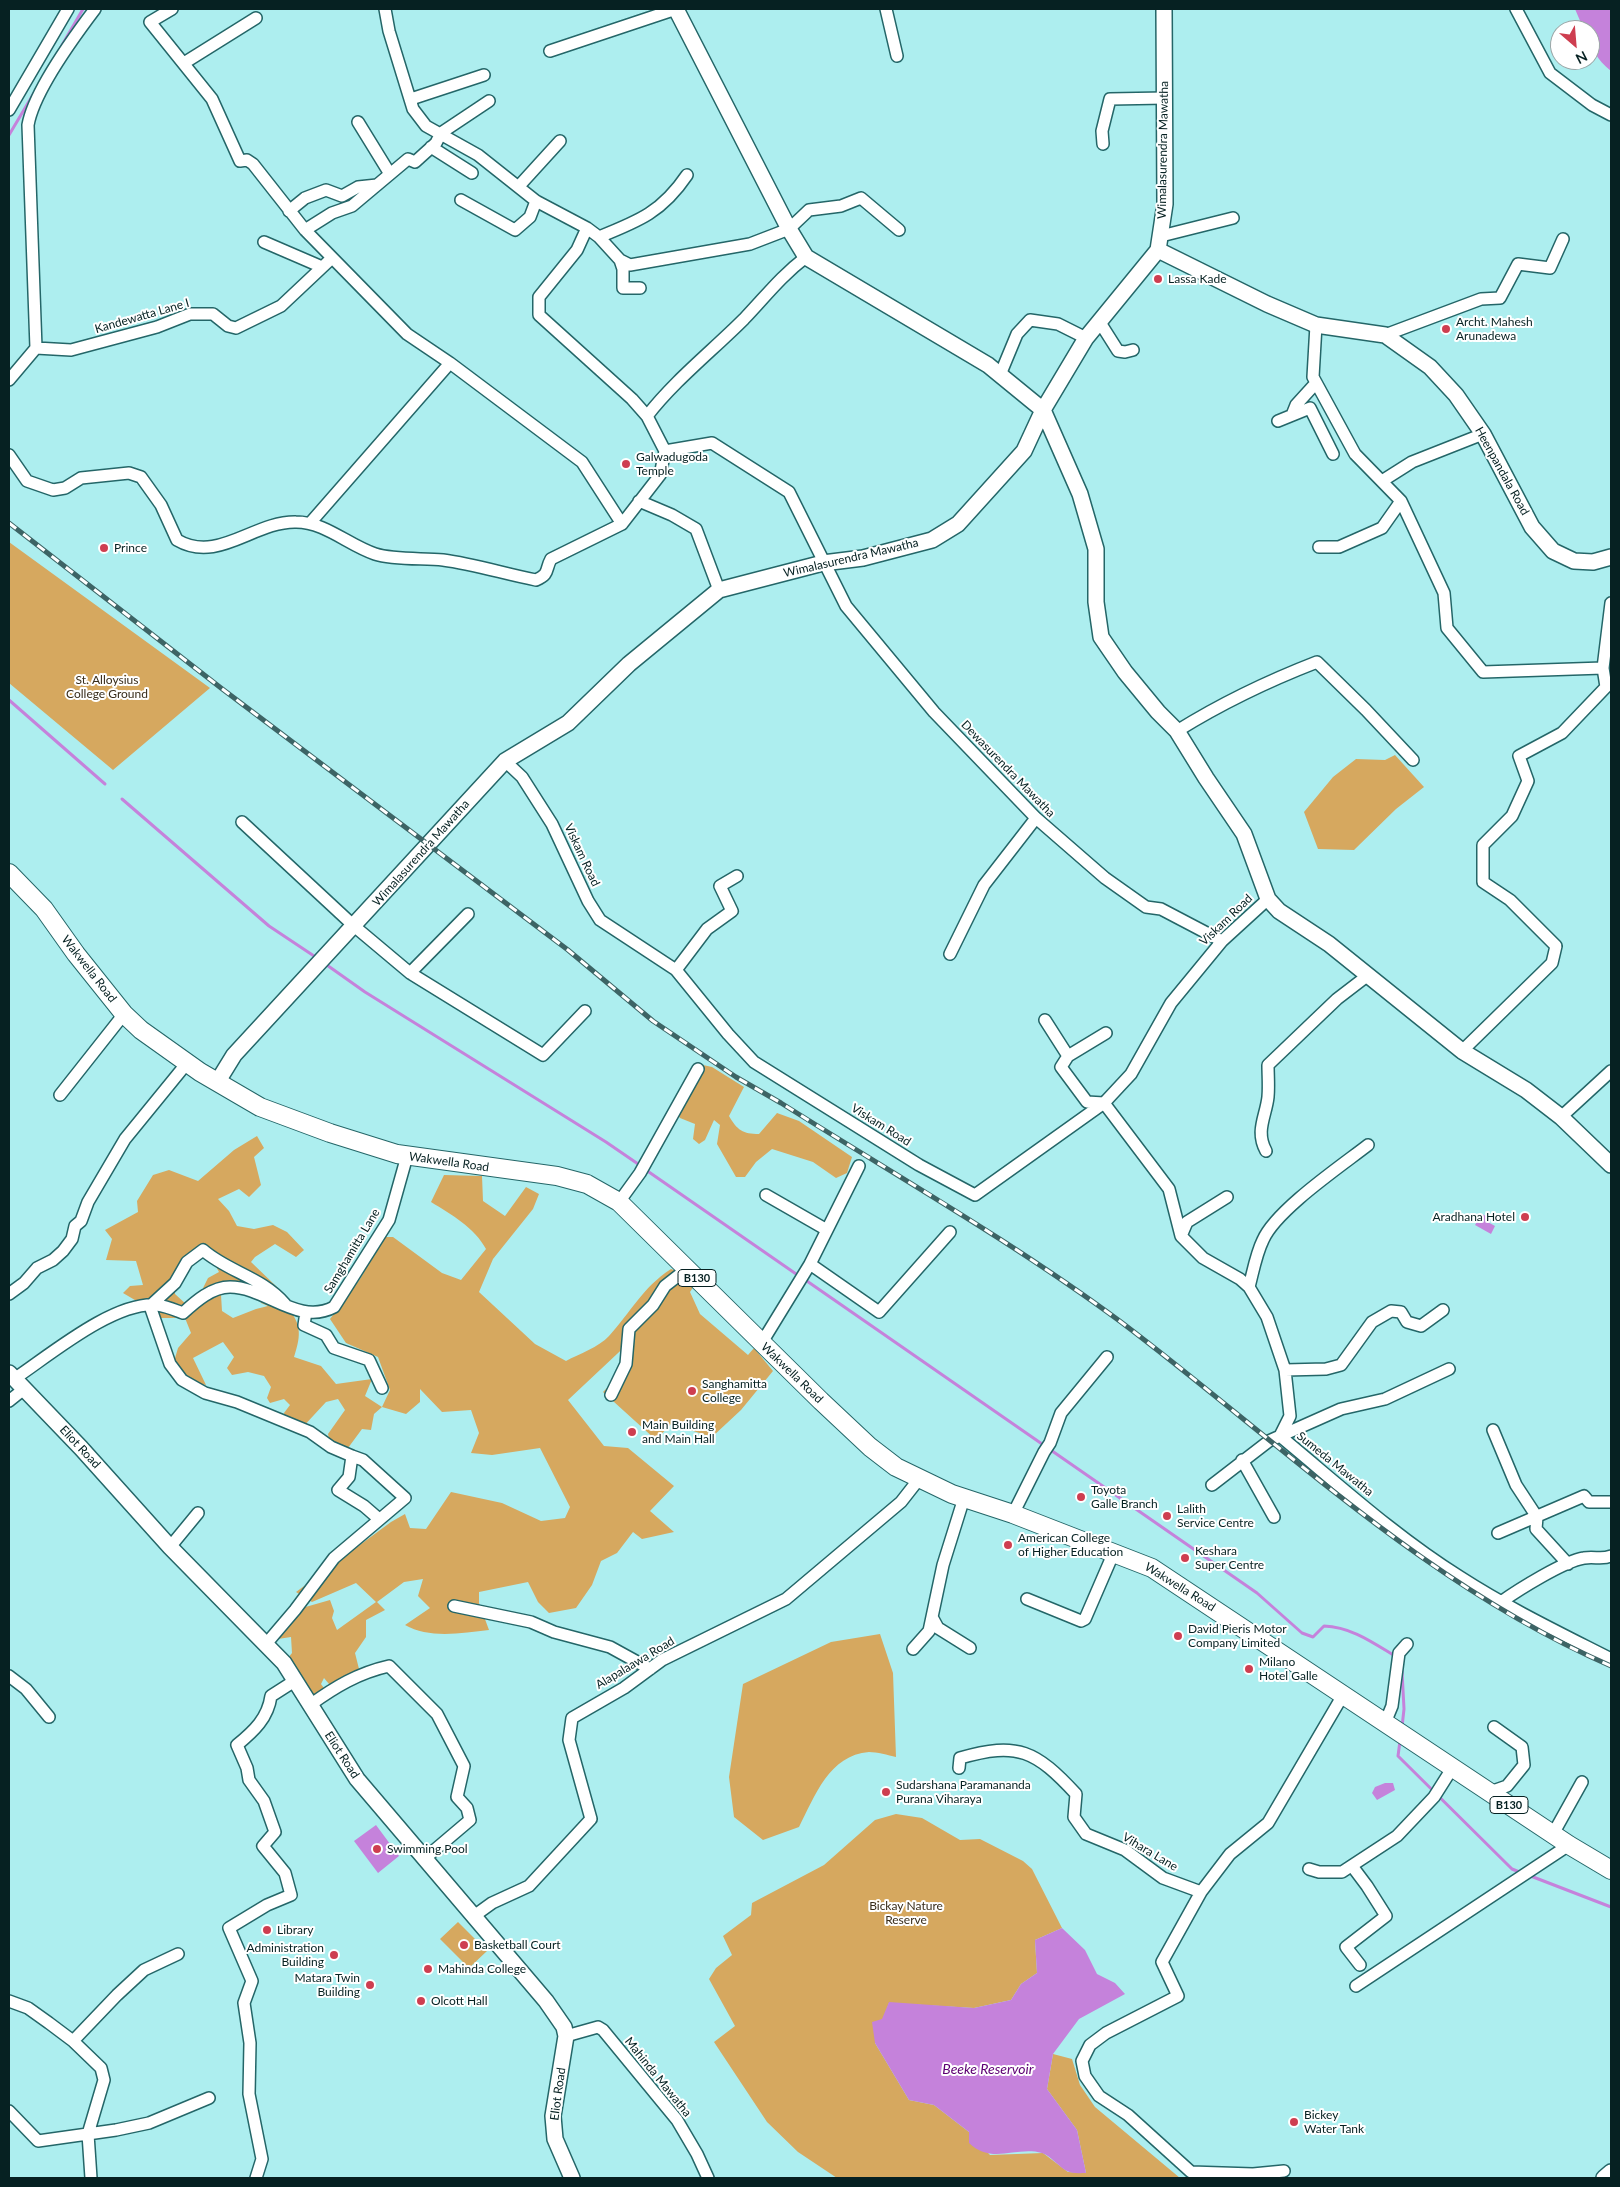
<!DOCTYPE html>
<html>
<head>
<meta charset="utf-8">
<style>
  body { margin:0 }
  #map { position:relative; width:1620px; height:2187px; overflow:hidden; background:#adeeef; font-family:Lato,sans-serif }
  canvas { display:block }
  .frame { position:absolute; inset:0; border:10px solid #062122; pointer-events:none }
  .north { position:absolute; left:1550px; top:20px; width:50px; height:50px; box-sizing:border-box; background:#fff; border:1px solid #9ba6a7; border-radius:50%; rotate:153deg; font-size:14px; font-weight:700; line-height:20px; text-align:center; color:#062122 }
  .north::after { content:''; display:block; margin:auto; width:18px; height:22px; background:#ce3e50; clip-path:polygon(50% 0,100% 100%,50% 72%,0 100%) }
</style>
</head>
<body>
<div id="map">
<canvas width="1620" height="2187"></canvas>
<div class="frame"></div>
<div class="north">N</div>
</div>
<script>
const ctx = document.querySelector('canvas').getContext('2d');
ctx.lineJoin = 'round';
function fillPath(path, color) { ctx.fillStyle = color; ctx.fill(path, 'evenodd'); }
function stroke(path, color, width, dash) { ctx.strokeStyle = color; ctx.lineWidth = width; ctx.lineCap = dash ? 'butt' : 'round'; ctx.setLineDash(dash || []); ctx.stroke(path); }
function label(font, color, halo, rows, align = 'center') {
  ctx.font = font + ' Lato,sans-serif'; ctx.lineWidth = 4; ctx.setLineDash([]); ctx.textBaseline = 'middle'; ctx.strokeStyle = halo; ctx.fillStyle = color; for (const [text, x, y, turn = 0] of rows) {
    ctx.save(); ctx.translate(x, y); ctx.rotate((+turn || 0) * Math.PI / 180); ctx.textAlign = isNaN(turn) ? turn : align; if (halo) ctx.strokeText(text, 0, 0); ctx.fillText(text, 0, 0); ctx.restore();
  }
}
fillPath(new Path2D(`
  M 9,542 L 210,688 L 113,770 L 9,683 Z
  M 1395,755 L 1424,787 L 1396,809 L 1354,850 L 1318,849 L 1304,812 L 1333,777 L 1356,759 L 1385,760 Z
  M 703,1065 L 712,1067 L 744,1087 L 729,1116 C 737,1130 743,1134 759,1134 L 777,1113 L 799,1121 L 852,1157 L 847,1173 L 836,1178 L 813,1162 L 772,1149 L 756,1162 L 745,1177 L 736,1177 L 717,1144 L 720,1125 L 714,1120 L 705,1140 L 699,1144 L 693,1139 L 695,1124 L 680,1118 L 678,1115 Z
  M 257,1136 L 264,1148 L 254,1157 L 261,1185 L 249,1197 L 239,1189 L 218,1199 L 229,1211 L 237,1226 L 254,1229 L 273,1225 L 287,1232 L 304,1250 L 296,1257 L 275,1244 L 255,1257 L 251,1262 L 278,1288 L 270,1306 L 285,1304 C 301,1323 302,1333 294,1357 L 321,1366 L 336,1384 L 372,1379 L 365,1396 L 382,1407 L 390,1390 L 378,1357 L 346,1343 L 330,1319 L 360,1279 L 384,1237 L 393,1237 L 442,1273 L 461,1280 L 486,1249 C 474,1227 452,1215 431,1202 L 444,1175 L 482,1176 L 483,1201 L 505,1216 L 526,1187 L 539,1194 L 533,1209 L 493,1259 L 479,1292 L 535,1344 L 566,1361 C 579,1354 599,1347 609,1336 C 631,1312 642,1288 671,1269 L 695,1278 L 694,1286 L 690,1292 L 700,1314 L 748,1355 L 754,1348 L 773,1371 L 741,1410 L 712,1437 L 671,1424 L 656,1440 L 603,1392 L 628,1367 L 634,1338 L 568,1400 L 604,1446 L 628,1448 L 674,1486 L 650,1511 L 674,1532 L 642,1539 L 633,1532 L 617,1553 L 601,1561 L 592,1585 L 576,1608 L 549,1613 L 538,1602 L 528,1582 L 479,1592 L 479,1603 L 489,1630 C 462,1633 429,1639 405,1625 L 430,1608 L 418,1596 L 423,1579 L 404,1582 L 377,1602 L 385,1610 L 366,1620 L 366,1637 L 355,1653 L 359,1669 L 340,1683 L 329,1684 L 324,1678 L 321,1684 L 326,1691 L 311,1700 L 299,1701 L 296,1686 L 284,1663 L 292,1653 L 291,1637 L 278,1639 L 295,1610 L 330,1600 L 334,1611 L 332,1618 L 337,1630 L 376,1602 L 356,1583 L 312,1602 L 296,1592 L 391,1522 L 405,1514 L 410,1528 L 426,1529 L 451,1492 L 502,1503 L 541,1521 L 565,1518 L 570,1507 L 540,1448 L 492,1455 L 471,1453 L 479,1433 L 471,1410 L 442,1412 L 420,1389 L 420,1402 L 406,1414 L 382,1407 L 374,1414 L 371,1430 L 362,1429 L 348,1448 L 331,1447 L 328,1434 L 345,1410 L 338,1399 L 326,1402 L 301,1429 L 286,1424 L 284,1413 L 290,1405 L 284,1399 L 270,1403 L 267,1398 L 271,1387 L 264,1376 L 248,1372 L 232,1375 L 227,1368 L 234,1357 L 223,1342 L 193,1358 L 206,1385 L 182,1380 L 173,1365 L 178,1348 L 191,1333 L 183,1313 L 175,1318 L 157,1318 L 140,1303 L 123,1293 L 130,1286 L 143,1285 L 136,1261 L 106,1260 L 112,1239 L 105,1230 L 138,1212 L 137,1201 L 153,1175 L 169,1170 L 198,1181 L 234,1150 ZM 206,1248 L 219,1272 L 208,1278 L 203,1288 L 209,1293 L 187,1305 L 175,1294 L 175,1283 ZM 257,1291 L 261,1303 L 268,1306 L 256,1309 L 233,1318 L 222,1311 L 221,1295 L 210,1293 Z
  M 880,1634 L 893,1673 L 896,1757 C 888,1755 877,1752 869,1752 C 829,1755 815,1796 799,1827 L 763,1840 L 734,1817 L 729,1777 L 743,1684 L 831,1642 Z
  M 896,1814 L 922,1818 L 960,1840 L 980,1839 L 1023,1861 L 1032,1869 L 1062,1928 L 1035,1940 L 1037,1973 L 1021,1984 L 1011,2000 L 974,2008 L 889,2003 L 875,2043 L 909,2100 L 934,2105 L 969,2132 L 990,2155 L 1043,2153 L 1068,2172 L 1086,2173 L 1077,2130 L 1047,2089 L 1053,2054 L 1072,2059 L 1080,2085 L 1095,2107 L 1180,2178 L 837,2178 L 798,2152 L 767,2122 L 714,2042 L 735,2026 L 709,1979 L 716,1968 L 732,1955 L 723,1936 L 751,1915 L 752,1903 L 824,1865 L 875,1820 Z
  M 458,1922 L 487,1951 L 469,1968 L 440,1939 Z`), '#d6a85f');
fillPath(new Path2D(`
  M 1575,9 L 1611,9 L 1611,71 C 1597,60 1590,48 1590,30 L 1584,30 Z
  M 1482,1214 L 1488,1217 L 1486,1221 L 1495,1226 L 1491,1234 L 1475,1225 Z
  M 1385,1783 L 1393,1783 L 1395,1790 L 1377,1800 L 1372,1793 L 1375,1787 Z
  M 376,1825 L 399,1856 L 378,1873 L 354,1841 Z
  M 1062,1928 L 1085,1950 L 1097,1974 L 1115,1983 L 1125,1994 L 1079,2019 L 1053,2054 L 1047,2089 L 1077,2130 L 1086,2173 C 1081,2173 1072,2174 1067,2171 C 1059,2167 1051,2156 1042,2153 C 1015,2146 992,2165 969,2143 L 969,2132 L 934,2105 L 909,2100 L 875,2043 L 872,2022 L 882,2019 L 889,2002 L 974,2008 L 1011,2000 L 1021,1984 L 1037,1973 L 1035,1940 Z`), '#c582db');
stroke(new Path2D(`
  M 61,47 L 83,9
  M 9,135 L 34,93
  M 9,700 L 105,784
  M 122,799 L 269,926 L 317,958
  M 324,963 L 365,992 L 606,1142 L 641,1166
  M 646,1170 L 799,1276
  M 804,1279 L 1257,1593 L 1302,1633 L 1313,1637 L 1324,1626 C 1351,1627 1372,1642 1395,1656
  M 1402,1671 L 1404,1709 L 1402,1727
  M 1400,1741 L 1398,1756 L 1512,1869 L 1522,1873
  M 1528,1875 L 1611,1907`), '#c582db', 3);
const street = new Path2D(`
  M 172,9 L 150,22 L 212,99 L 240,161 L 247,160 L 253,164 L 305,230 L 407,334 L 450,363 L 582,462 L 622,524
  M 385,9 L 389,31 L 413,109 L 426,126 L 478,155 L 536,201 L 587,228 L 599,237 L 620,260 L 630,265 L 750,244 L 789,229 L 809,210 L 841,206 L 861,198 L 899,230
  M 886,9 L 897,56
  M 1516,9 L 1550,73 L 1592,105 L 1611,115
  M 550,51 L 676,9
  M 184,63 L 256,18
  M 411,99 L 484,75
  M 9,110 L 68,9
  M 358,122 L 390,174
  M 1103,144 L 1102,131 L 1110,99 L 1165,98
  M 431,147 L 472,173
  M 519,186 L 560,141
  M 461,200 L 515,230 L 530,217 L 536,201
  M 289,211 L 305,198 L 326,190 L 342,196 L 358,187 L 377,185
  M 587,228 L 577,250 L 539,297 L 539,315 L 632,399 L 647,416 L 665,451
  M 305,230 L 332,213 L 352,206 L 408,159 L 415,162 L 436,143 L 441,133 L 489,101
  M 1161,236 L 1233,218
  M 599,237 C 639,221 662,212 687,175
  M 264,242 L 322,267
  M 620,260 L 623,269 L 623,288 L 640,288
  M 1099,321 L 1118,351 L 1125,352 L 1133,350
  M 1316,325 L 1313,377 L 1355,454 L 1401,501 L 1444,593 L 1447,628 L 1483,672 L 1603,668
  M 1385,335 L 1481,299 L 1500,298 L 1518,264 L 1550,268 L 1563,239
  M 36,348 L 71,350 L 157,327 L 190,314 L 213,314 L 228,326 L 236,328 L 281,306 L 332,258
  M 1000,375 L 1017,334 L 1030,320 L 1058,324 L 1086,338
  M 9,380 L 36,348 L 28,125 C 34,91 73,38 95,9
  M 1292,415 L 1296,405 L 1316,383
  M 647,416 C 675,380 712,351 744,319 C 766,296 780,277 806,257
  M 1278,421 L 1310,408 L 1333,454
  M 9,455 L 27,481 L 53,490 L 65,488 L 81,478 L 129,473 L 141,477 L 161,505 L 177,540 C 218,564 254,521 296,522 C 325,522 348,545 375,554 C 394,560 423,558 443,560 C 474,564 505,574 536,580 C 550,574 545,570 551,559 L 622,524 L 660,475 L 665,451 L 712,443 L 789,492 L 846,606 L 934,712 L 1036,818 L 1105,878 L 1146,907 L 1161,909 L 1222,941
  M 1382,481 L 1412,462 L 1483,434
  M 639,501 L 672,515 L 696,529 L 719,590
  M 311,522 L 450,363
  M 1319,547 L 1339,547 L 1382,528 L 1401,501
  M 1177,731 C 1222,703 1268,681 1317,662 L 1366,710 L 1413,760
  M 505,761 L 522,777 L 552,824 L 588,901 L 600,920 L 676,970 L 728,1034 L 754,1062 L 919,1165 L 975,1195 L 1104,1103 L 1131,1074 L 1171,1003 L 1222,941 L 1268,899
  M 242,822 L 354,926 L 410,973 L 543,1055 L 585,1011
  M 950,954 L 984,885 L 1036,818
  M 676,970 L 707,929 L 732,911 L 720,886 L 737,876
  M 410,973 L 468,914
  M 1045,1020 L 1068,1056
  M 1106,1033 L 1068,1056 L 1061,1067 L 1087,1102 L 1104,1103 L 1169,1189 L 1181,1236 L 1203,1258 L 1240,1279 L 1249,1287 L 1267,1317 L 1285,1370 L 1290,1416 L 1280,1436 C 1338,1484 1396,1537 1460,1577 C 1508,1608 1560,1633 1611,1659
  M 1462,1051 L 1552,963 L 1556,946 L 1510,900 L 1483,882 L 1483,845 L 1512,816 L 1528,781 L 1519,756 L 1562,733 L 1606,687 L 1603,668 L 1611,603
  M 60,1095 L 124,1014
  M 1561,1117 L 1611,1071
  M 1266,1151 C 1255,1131 1266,1116 1268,1097 C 1269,1086 1268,1075 1268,1065 L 1337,999 L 1367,976
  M 766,1195 L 827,1230
  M 619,1202 L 640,1173 L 698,1069
  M 1181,1236 L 1187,1222 L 1227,1197
  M 810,1264 L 859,1166
  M 1249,1287 C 1253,1272 1256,1254 1263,1240 C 1276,1210 1341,1166 1368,1145
  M 9,1294 L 24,1283 L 37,1268 L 53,1260 L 63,1251 L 72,1239 L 75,1226 L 81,1221 L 88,1202 L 125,1139 L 187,1063
  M 285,1304 C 262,1277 228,1272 203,1250 L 187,1262 L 175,1283 L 150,1306 L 170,1364 L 182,1380 L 205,1393 L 237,1402 L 310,1432 L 331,1447 L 352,1456
  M 306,1312 L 304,1325 L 326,1335 L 334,1348 L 369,1360 L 382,1388
  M 761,1344 L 810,1264 L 879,1312 L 950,1232
  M 1285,1370 L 1326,1369 L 1341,1365 L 1372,1322 L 1391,1311 L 1401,1312 L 1407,1322 L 1421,1326 L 1443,1310
  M 14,1379 C 50,1355 114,1301 157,1305 C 166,1306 175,1310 183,1313 C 196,1301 212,1287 230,1287 C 266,1287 298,1326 334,1307 L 389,1220 L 407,1156
  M 611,1395 L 626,1364 L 629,1329 L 653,1305 L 665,1286 L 688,1268
  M 9,1401 L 24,1389
  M 1493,1430 L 1516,1485 L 1537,1517 L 1536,1529 L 1568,1564
  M 1242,1460 L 1274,1517
  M 1212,1485 L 1269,1441 L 1341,1409 L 1385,1399 L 1449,1369
  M 1013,1514 L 1044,1452 L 1050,1443 L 1061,1413 L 1107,1357
  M 1498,1533 L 1584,1496 L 1589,1502 L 1611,1502
  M 170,1547 L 198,1513
  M 1027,1599 L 1081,1621 L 1085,1619 L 1114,1552
  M 1501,1602 C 1518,1590 1564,1561 1584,1558 C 1595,1556 1601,1560 1611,1556
  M 454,1606 L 531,1622 L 554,1632 L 610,1647 L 650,1669
  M 932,1617 L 938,1628 L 970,1648
  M 266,1644 L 295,1610 L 334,1558 L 405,1498 L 363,1460 L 352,1456 L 349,1477 L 338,1490 L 364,1506 L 379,1519
  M 913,1649 L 929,1631 L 943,1565 L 964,1498
  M 9,1676 L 26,1689 L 49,1717
  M 310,1705 C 335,1687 358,1673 389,1666 L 437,1714 L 464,1766 L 457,1797 L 467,1808 L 470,1820 L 424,1859
  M 1385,1723 L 1392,1706 L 1399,1653 L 1407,1644
  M 959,1768 L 960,1758 C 1018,1741 1036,1751 1076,1794 L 1074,1817 L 1086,1834 L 1125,1850 L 1163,1878 L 1201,1892 L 1230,1854 L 1268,1823 L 1343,1695
  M 1490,1792 L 1507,1786 L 1524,1765 L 1522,1747 L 1494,1727
  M 1553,1834 L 1582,1782
  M 1352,1866 L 1367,1886 L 1386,1916 L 1346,1947 L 1360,1965
  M 1309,1869 L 1319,1872 L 1342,1872 L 1397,1836 L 1434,1797 L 1453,1767
  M 1201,1892 L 1162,1962 L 1178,1996 L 1106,2033 L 1090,2045 L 1082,2061 L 1085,2076 L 1099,2096 L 1128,2115 L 1191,2172 L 1253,2174 L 1284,2171
  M 474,1916 L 492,1903 L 529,1886 L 591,1819 L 569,1740 L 572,1718 L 624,1688 L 662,1660 L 786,1599 L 901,1502 L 919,1479
  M 1356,1986 L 1569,1845
  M 9,2001 L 28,2008 L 49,2023 L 73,2041 L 101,2068 L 104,2080 L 88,2134 L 91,2178
  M 566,2036 L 598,2027 L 603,2030 L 677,2120 L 697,2154 L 708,2178
  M 73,2041 L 117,1995 L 144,1970 L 178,1954
  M 9,2111 L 38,2141 L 116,2130 L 149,2123 L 209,2098
  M 256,2178 L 262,2159 L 249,2094 L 250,2043 L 244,2003 L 252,1981 L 229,1928 L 267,1905 L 291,1895 L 285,1873 L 263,1846 L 275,1832 L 264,1801 L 249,1780 L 247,1768 L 237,1745 C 254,1731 268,1718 271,1696 L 296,1680`);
const secondary = new Path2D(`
  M 676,9 L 789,229 L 806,257 L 988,365 L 1043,410 L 1080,494 L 1096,549 L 1096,602 L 1101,637 L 1125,672 L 1158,712 L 1177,731 L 1206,778 L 1244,834 L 1268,899 L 1279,911 L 1329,944 L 1462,1051 L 1526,1090 L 1561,1117 L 1611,1165
  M 1158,250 L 1267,304 L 1316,325 L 1385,335 L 1430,367 L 1456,395 L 1483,434 L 1532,527 L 1553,551 L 1574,561 L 1593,562 L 1611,557
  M 218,1081 L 234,1055 L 505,761 L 568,723 L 629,664 L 719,590 L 823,563 L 863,558 L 932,540 L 958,524 L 1024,451 L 1043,410 L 1086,338 L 1158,250 L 1165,204 L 1164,9
  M 9,1373 L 81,1448 L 170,1547 L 284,1663 L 357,1779 L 546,2001 L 564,2027 L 566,2036 L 553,2116 L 555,2139 L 572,2178
  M 1604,2178 L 1611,2172`);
const primary = new Path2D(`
  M 9,873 L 44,909 L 76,954 L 124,1014 L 141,1030 L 200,1072 L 260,1107 L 330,1133 L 397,1154 L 557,1176 L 587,1184 L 619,1202 L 821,1401 L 870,1447 L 896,1467 L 952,1494 L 1013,1514 L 1152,1568 L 1569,1845 L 1611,1870`);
stroke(street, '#246668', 14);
stroke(secondary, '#246668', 18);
stroke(primary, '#246668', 20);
stroke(street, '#fff', 11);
stroke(secondary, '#fff', 15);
stroke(primary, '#fff', 18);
const rail = new Path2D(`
  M 9,523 L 221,688 L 568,950 L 653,1021 L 736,1077 L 781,1103 C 895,1175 1013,1242 1121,1322 C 1281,1443 1425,1585 1611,1666`);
stroke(rail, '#3d6465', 5);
stroke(rail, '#fff', 3, [9]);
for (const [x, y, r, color] of [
  [1158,279,5,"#ce3e50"],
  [1446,329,5,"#ce3e50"],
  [626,464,5,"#ce3e50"],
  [104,548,5,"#ce3e50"],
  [1525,1217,5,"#ce3e50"],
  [692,1391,5,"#ce3e50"],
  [632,1432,5,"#ce3e50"],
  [1081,1497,5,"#ce3e50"],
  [1167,1516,5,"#ce3e50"],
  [1008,1545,5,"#ce3e50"],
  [1185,1558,5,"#ce3e50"],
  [1178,1636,5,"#ce3e50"],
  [1249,1669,5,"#ce3e50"],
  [886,1792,5,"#ce3e50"],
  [377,1849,5,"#ce3e50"],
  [267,1930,5,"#ce3e50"],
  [464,1945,5,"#ce3e50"],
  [334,1955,5,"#ce3e50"],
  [428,1969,5,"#ce3e50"],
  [370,1985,5,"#ce3e50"],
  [421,2001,5,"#ce3e50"],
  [1294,2122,5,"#ce3e50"]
]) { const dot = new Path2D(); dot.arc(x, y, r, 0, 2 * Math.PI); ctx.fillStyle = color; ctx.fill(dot); stroke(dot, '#fff', 2); }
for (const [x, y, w] of [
  [697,1278,38],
  [1509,1805,38]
]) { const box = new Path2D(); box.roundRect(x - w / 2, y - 8.5, w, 17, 4); ctx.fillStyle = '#fff'; ctx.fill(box); stroke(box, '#062122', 1); }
label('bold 11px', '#062122', null, [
  ["B130",697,1278],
  ["B130",1509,1805]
]);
label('12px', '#062122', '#fff', [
  ["Wimalasurendra Mawatha",1163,150,-89],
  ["Kandewatta Lane I",142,316,-16],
  ["Heenpandala Road",1502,471,61],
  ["Wimalasurendra Mawatha",851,558,-13],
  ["Dewasurendra Mawatha",1008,769,46],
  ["Wimalasurendra Mawatha",421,853,-48],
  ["Viskam Road",582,855,65],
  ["Viskam Road",1226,920,-44],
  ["Wakwella Road",89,969,52],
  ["Viskam Road",881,1125,32],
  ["Wakwella Road",449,1162,8],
  ["Samghamitta Lane",352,1251,-59],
  ["Wakwella Road",792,1373,44],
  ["Eliot Road",80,1447,47],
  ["Sumeda Mawatha",1335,1464,39],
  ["Wakwella Road",1180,1587,32],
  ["Alapalaawa Road",635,1663,-31],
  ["Eliot Road",342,1755,57],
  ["Vihara Lane",1150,1852,31],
  ["Mahinda Mawatha",658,2077,51],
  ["Eliot Road",558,2094,-82]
]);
label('12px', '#062122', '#fff', [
  ["Lassa Kade",1168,279],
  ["Archt. Mahesh",1456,322],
  ["Arunadewa",1456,336],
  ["Galwadugoda",636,457],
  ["Temple",636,471],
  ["Prince",114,548],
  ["Aradhana Hotel",1515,1217,"right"],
  ["Sanghamitta",702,1384],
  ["College",702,1398],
  ["Main Building",642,1425],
  ["and Main Hall",642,1439],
  ["Toyota",1091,1490],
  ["Galle Branch",1091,1504],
  ["Lalith",1177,1509],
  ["Service Centre",1177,1523],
  ["American College",1018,1538],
  ["of Higher Education",1018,1552],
  ["Keshara",1195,1551],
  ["Super Centre",1195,1565],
  ["David Pieris Motor",1188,1629],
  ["Company Limited",1188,1643],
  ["Milano",1259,1662],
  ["Hotel Galle",1259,1676],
  ["Sudarshana Paramananda",896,1785],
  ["Purana Viharaya",896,1799],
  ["Swimming Pool",387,1849],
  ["Library",277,1930],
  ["Basketball Court",474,1945],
  ["Administration",324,1948,"right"],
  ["Building",324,1962,"right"],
  ["Mahinda College",438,1969],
  ["Matara Twin",360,1978,"right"],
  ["Building",360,1992,"right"],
  ["Olcott Hall",431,2001],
  ["Bickey",1304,2115],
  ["Water Tank",1304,2129]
], 'left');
label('12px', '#382c1a', '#fff', [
  ["St. Alloysius",107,680],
  ["College Ground",107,694],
  ["Bickay Nature",906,1906],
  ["Reserve",906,1920]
]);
label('italic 14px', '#5d0073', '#fff', [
  ["Beeke Reservoir",988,2069]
]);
</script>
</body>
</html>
